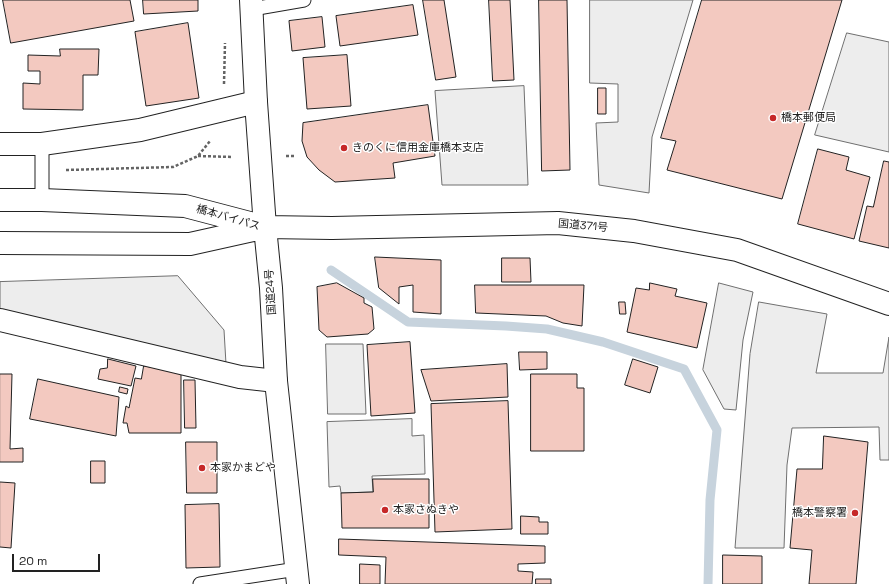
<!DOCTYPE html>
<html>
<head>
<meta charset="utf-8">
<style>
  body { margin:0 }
  #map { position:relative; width:889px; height:584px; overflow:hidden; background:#fff; font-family:"Space Grotesk",sans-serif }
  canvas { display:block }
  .scale { position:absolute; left:12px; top:554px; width:88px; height:18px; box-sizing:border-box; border:2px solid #222; border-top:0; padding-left:5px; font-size:12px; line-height:14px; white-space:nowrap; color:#222; -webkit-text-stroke:3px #fff; paint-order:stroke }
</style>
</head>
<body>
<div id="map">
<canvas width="889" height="584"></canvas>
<div class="scale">20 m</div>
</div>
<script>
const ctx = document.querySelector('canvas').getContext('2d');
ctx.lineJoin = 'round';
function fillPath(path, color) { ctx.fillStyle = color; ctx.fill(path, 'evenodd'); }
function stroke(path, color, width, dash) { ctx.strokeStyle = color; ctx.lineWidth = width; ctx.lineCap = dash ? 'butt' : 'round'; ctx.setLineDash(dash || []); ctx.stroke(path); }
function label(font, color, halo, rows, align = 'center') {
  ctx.font = font + ' "Space Grotesk","Noto Sans JP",sans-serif'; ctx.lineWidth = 3; ctx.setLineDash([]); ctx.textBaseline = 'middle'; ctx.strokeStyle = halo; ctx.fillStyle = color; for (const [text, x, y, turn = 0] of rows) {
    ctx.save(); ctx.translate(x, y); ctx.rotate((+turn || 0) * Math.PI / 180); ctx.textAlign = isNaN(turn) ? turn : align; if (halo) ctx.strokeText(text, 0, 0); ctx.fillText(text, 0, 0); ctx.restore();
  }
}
const parking = new Path2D(`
  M 590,0 L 693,0 L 652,137 L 649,193 L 599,185 L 596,123 L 618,122 L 618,84 L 590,83 Z
  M 847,33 L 889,42 L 889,152 L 815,135 Z
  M 524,86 L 528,185 L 442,185 L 435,91 Z
  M 178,276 L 224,330 L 226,364 L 0,314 L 0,282 Z
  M 719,283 L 753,292 L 743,340 L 736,410 L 724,409 L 703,370 Z
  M 759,302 L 827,314 L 816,373 L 883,373 L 889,337 L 889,460 L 880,460 L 879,427 L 792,428 L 787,465 L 784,548 L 735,548 L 750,354 Z
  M 326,344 L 363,344 L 366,414 L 328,414 Z
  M 412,419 L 412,436 L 424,435 L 425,474 L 372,476 L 373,492 L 341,493 L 340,486 L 329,487 L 327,422 Z`);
fillPath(parking, '#ededed');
stroke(parking, '#6f6f6f', 1);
stroke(new Path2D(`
  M 331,270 L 408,322 L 506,326 L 547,329 L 603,342 L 684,369 L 717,430 L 710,500 L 708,584`), '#c7d3dd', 9);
const building = new Path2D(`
  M 3,0 L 130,0 L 134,21 L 11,43 Z
  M 143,0 L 198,0 L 198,11 L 144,14 Z
  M 423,0 L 444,0 L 456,77 L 436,80 Z
  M 489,0 L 510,0 L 514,80 L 493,81 Z
  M 539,0 L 567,0 L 570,170 L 542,171 Z
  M 702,0 L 842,0 L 782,199 L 667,170 L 676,141 L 661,138 Z
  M 413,5 L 418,35 L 340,46 L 336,16 Z
  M 322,17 L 325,47 L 292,51 L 289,21 Z
  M 188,23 L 199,98 L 146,106 L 135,32 Z
  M 60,49 L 99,49 L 98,75 L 83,75 L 83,110 L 23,109 L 23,83 L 40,84 L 40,71 L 28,71 L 28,55 L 60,56 Z
  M 347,55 L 351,106 L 307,109 L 303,58 Z
  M 598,88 L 606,88 L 606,114 L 598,114 Z
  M 428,105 L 435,156 L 393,163 L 395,178 L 335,182 L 319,170 L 307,157 L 302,141 L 303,123 Z
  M 818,149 L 849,157 L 846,170 L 870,177 L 854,239 L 798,224 Z
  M 884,161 L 889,162 L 889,248 L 859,241 L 867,206 L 873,207 Z
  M 375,257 L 441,260 L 441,314 L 413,312 L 413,285 L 399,287 L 399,304 L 379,288 Z
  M 502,258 L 530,258 L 531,282 L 502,282 Z
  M 337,283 L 364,298 L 364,303 L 372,307 L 374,329 L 368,334 L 327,337 L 319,330 L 317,287 Z
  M 650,283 L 677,289 L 675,296 L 707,303 L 697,348 L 627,332 L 636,288 L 649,290 Z
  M 475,285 L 584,285 L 582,326 L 563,323 L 546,316 L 476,313 Z
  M 619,302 L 625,302 L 626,314 L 620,314 Z
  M 410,342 L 415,413 L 371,416 L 367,345 Z
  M 519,352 L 547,352 L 547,369 L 520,370 Z
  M 108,359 L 136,366 L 131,386 L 98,379 L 100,369 L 107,368 Z
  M 633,359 L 658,367 L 650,393 L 625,385 Z
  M 507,364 L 508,397 L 431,401 L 421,370 Z
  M 144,366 L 181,372 L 181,433 L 129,433 L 127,423 L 123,423 L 126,406 L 129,408 L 135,378 L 141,379 Z
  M 0,374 L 12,374 L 10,449 L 23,448 L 23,462 L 0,462 Z
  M 531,374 L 577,374 L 577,388 L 584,388 L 584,451 L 531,451 Z
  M 38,379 L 119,397 L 116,436 L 30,419 Z
  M 184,380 L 195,380 L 196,428 L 185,428 Z
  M 120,387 L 128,389 L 127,394 L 119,392 Z
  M 508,401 L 512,529 L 435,532 L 431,404 Z
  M 824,436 L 868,442 L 856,584 L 809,584 L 812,550 L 790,548 L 797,469 L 822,469 Z
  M 186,442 L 217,442 L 217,493 L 187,493 Z
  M 91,461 L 105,461 L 105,483 L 91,483 Z
  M 373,479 L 429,479 L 429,528 L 342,528 L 341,493 L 373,492 Z
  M 0,482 L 15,483 L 11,548 L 0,547 Z
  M 219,504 L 220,567 L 186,568 L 185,505 Z
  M 521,516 L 539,517 L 539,522 L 548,522 L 548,534 L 521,534 Z
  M 339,539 L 545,546 L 545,563 L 518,564 L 518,571 L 533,572 L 532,584 L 385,584 L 386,557 L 339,555 Z
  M 723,555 L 762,556 L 762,584 L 723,584 Z
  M 360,564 L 380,565 L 380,584 L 360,584 Z
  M 536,579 L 551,579 L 551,584 L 536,584 Z`);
fillPath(building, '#f3c9c0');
stroke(building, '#222', 1);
const lane = new Path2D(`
  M 252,9 L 304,0
  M 42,144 L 42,200
  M 200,584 L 297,569`);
const street = new Path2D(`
  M 0,144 L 42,144 L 140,130 L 256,102
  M 0,320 L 240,377 L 276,381`);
const highway = new Path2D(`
  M 251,0 L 256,102 L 265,227 L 271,288 L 276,381 L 298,584
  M 0,200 L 42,200 L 185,206 L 265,227 L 332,228 L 558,223 L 634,231 L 737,250 L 889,304
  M 0,243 L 190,244 L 262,228`);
stroke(lane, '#222', 15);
stroke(street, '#222', 24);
stroke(highway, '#222', 24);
stroke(new Path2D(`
  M 224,84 L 225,43
  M 198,156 L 233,157
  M 286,156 L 295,156
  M 66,170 L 173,167 L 198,156 L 210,141`), '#646464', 2.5, [3, 2]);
stroke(lane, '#fff', 13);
stroke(street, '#fff', 22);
stroke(highway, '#fff', 22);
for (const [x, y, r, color] of [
  [773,118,4,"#c62828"],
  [344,148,4,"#c62828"],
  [202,468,4,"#c62828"],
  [385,510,4,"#c62828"],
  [855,513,4,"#c62828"]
]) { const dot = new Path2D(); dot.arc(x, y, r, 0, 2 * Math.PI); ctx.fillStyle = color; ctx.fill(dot); stroke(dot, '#fff', 1.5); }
label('11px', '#222', '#fff', [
  ["橋本郵便局",781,118],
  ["きのくに信用金庫橋本支店",352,148],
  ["本家かまどや",210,468],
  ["本家さぬきや",393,510],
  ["橋本警察署",847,513,"right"]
], 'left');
label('11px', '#222', '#fff', [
  ["橋本バイパス",228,218,16],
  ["国道371号",583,226,5],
  ["国道24号",271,292,-94]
]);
</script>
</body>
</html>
